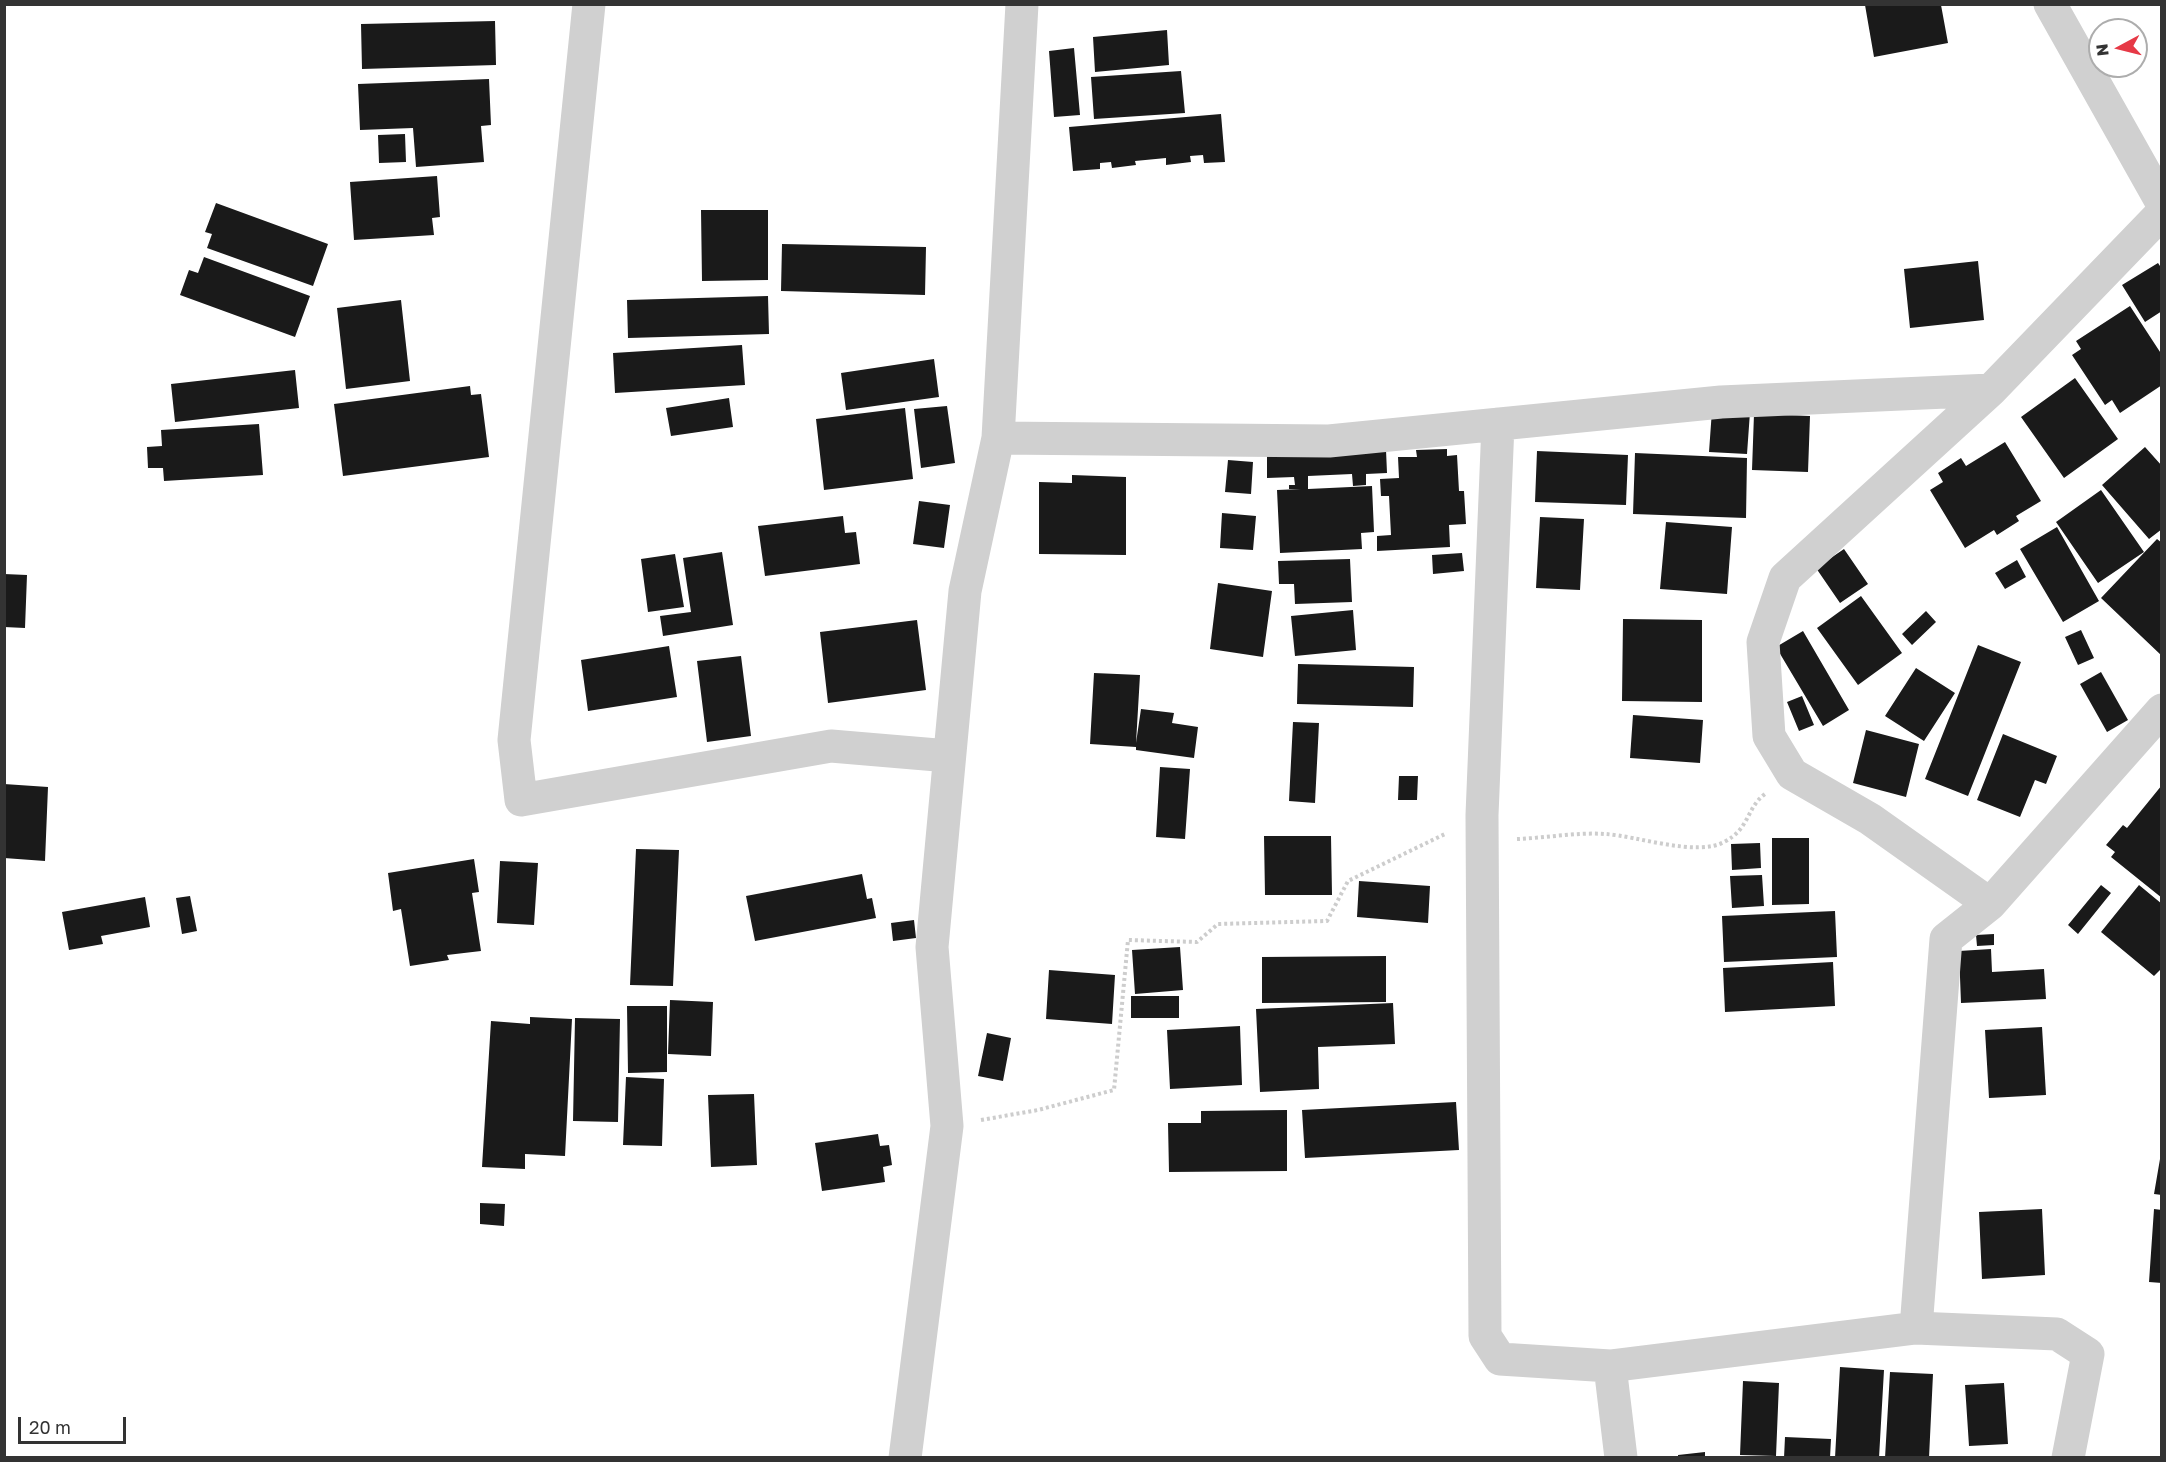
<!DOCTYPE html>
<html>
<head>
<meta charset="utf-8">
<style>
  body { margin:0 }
  #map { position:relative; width:2166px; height:1462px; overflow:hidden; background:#fff; font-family:"Golos Text",sans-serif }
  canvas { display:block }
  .frame { position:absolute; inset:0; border:6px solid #333; pointer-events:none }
  .north { position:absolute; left:2088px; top:18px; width:60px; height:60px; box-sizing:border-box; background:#fff; border:2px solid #adadad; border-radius:50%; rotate:263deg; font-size:16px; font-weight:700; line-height:24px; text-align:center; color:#333 }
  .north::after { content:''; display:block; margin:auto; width:21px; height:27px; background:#e63946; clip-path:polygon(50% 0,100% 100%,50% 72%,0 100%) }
  .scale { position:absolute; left:18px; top:1417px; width:108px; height:27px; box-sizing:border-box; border:3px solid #333; border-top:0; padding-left:8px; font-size:18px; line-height:21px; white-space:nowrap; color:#333; -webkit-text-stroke:4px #fff; paint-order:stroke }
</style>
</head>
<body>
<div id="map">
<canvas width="2166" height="1462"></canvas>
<div class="frame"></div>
<div class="north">N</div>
<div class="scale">20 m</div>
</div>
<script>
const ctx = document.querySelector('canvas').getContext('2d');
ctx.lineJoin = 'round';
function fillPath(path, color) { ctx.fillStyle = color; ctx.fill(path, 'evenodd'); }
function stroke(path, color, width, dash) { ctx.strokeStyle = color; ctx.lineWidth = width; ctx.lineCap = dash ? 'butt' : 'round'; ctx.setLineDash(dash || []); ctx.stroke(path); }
fillPath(new Path2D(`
  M 1865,5 L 1941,5 L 1948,43 L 1874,57 Z
  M 495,21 L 496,65 L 362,69 L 361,24 Z
  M 1167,30 L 1169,65 L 1095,72 L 1093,37 Z
  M 1074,48 L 1080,115 L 1054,117 L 1049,51 Z
  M 1181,71 L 1185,113 L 1094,119 L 1091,77 Z
  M 489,79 L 491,125 L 481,126 L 484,162 L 416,167 L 413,128 L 360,130 L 358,84 Z
  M 1221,114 L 1225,162 L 1204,163 L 1203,155 L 1190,156 L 1191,162 L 1166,165 L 1166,158 L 1135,161 L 1136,165 L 1112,168 L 1111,162 L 1100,163 L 1100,169 L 1073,171 L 1069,127 Z
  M 405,134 L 406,162 L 379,163 L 378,135 Z
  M 437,176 L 440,217 L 432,218 L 434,235 L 354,240 L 350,182 Z
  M 216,203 L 328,244 L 313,286 L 207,248 L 212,234 L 205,232 Z
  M 701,210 L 768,210 L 768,280 L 702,281 Z
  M 782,244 L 926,247 L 925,295 L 781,291 Z
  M 204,257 L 310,296 L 295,337 L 180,295 L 189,270 L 198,273 Z
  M 1978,261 L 1984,320 L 1910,328 L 1904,269 Z
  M 2158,263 L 2162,269 L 2162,311 L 2145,322 L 2122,285 Z
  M 768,296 L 769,334 L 628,338 L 627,300 Z
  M 401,300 L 410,381 L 346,389 L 337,308 Z
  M 2130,306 L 2162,355 L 2162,385 L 2120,413 L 2112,400 L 2105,405 L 2072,355 L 2081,349 L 2076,341 Z
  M 742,345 L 745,385 L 615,393 L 613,353 Z
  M 934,359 L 939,397 L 846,410 L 841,373 Z
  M 295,370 L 299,408 L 175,422 L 171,384 Z
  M 2075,378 L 2118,439 L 2064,478 L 2021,417 Z
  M 470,386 L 471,395 L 481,394 L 489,457 L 343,476 L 334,404 Z
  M 729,398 L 733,427 L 671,436 L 666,408 Z
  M 947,406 L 955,463 L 921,468 L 914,409 Z
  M 905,408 L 913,479 L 824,490 L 816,419 Z
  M 1712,410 L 1750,412 L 1747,454 L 1709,452 Z
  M 1754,414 L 1810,416 L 1808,472 L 1752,470 Z
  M 259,424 L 263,475 L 164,481 L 163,468 L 148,468 L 147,447 L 162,446 L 161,430 Z
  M 2005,442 L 2041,501 L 2016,516 L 2019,521 L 1997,535 L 1994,530 L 1965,548 L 1930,490 L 1943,482 L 1938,473 L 1961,458 L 1966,466 Z
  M 2145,447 L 2162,466 L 2162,529 L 2149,539 L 2102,485 Z
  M 1447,449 L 1447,456 L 1457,455 L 1459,491 L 1464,491 L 1466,524 L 1449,525 L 1450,547 L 1377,551 L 1377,536 L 1391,535 L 1389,496 L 1381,496 L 1380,479 L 1399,478 L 1398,457 L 1417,457 L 1416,450 Z
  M 1386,450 L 1387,473 L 1366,474 L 1366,485 L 1353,486 L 1352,474 L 1308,476 L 1308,489 L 1372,486 L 1374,532 L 1361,533 L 1362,549 L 1280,553 L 1277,490 L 1301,489 L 1289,489 L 1289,485 L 1295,485 L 1294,477 L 1267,478 L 1267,455 Z
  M 1537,451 L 1628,455 L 1626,505 L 1535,502 Z
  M 1635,453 L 1747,458 L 1746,518 L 1633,514 Z
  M 1228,460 L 1253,462 L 1251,494 L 1225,492 Z
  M 1072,475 L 1126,477 L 1126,555 L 1039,554 L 1039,482 L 1072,483 Z
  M 2101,490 L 2144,552 L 2098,583 L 2056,522 Z
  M 919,501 L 950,505 L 944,548 L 913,544 Z
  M 1222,513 L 1256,516 L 1253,550 L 1220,548 Z
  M 843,516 L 845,533 L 856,532 L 860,564 L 765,576 L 758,526 Z
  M 1540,517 L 1584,519 L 1580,590 L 1536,588 Z
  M 1666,522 L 1732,527 L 1727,594 L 1660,589 Z
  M 2057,527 L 2099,601 L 2063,622 L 2020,549 Z
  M 2157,539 L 2162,543 L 2162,656 L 2101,598 Z
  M 1844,549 L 1868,584 L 1840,603 L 1816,568 Z
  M 722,552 L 733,625 L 663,636 L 660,616 L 691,612 L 683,558 Z
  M 1462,553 L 1464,571 L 1433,574 L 1432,555 Z
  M 675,554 L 684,607 L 648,612 L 641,559 Z
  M 1350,559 L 1352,602 L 1295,604 L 1294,584 L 1279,584 L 1278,561 Z
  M 2017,560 L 2026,577 L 2005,589 L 1995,573 Z
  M 4,574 L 27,575 L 25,628 L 4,627 Z
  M 1218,583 L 1272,591 L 1263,657 L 1210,649 Z
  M 1861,596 L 1902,653 L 1858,685 L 1817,628 Z
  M 1353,610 L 1356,650 L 1295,656 L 1291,616 Z
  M 1926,611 L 1936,622 L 1912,645 L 1902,634 Z
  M 1623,619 L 1702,620 L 1702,702 L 1622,701 Z
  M 917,620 L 926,690 L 828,703 L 820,632 Z
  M 2081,630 L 2094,658 L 2078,665 L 2065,637 Z
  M 1803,631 L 1849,710 L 1823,726 L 1776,647 Z
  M 1978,645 L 2021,662 L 1968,796 L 1925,779 Z
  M 669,646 L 677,697 L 588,711 L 581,660 Z
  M 741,656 L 751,736 L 707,742 L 697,661 Z
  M 1298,664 L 1414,667 L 1413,707 L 1297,704 Z
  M 1916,668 L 1955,693 L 1924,741 L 1885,716 Z
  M 2101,672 L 2128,720 L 2107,732 L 2080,684 Z
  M 1094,673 L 1140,675 L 1136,743 L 1141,709 L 1174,713 L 1172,723 L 1198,727 L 1194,758 L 1136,750 L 1136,747 L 1090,744 Z
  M 1802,696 L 1814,725 L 1799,731 L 1787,702 Z
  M 1633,715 L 1703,720 L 1700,763 L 1630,758 Z
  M 1293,722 L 1319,723 L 1315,803 L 1289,801 Z
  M 1866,730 L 1919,744 L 1906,797 L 1853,783 Z
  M 2003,734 L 2057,756 L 2046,784 L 2035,780 L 2020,817 L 1977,800 Z
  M 1160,767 L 1190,769 L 1185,839 L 1156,837 Z
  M 1399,776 L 1418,776 L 1417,800 L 1398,800 Z
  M 4,784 L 48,787 L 45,861 L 4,858 Z
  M 2162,785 L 2162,898 L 2111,857 L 2115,852 L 2106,845 L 2123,825 L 2127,828 Z
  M 1264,836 L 1331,836 L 1332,895 L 1265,895 Z
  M 1772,838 L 1809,838 L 1809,904 L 1772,905 Z
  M 1760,843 L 1761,868 L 1732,870 L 1731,844 Z
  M 636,849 L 679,850 L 673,986 L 630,985 Z
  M 474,859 L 479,892 L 472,893 L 481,951 L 447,955 L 449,960 L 410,966 L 401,909 L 393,911 L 388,873 Z
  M 500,861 L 538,863 L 534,925 L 497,923 Z
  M 862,874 L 867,899 L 872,898 L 876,918 L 755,941 L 746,896 Z
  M 1762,875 L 1764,906 L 1732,908 L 1730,876 Z
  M 1359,881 L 1430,886 L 1428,923 L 1357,917 Z
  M 2101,885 L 2111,893 L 2078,934 L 2068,925 Z
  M 2139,885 L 2162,904 L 2162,968 L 2154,976 L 2101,932 Z
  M 190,896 L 197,931 L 182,934 L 176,898 Z
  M 145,897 L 150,927 L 101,936 L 103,944 L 69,950 L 62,912 Z
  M 1835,911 L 1837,957 L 1724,962 L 1722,916 Z
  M 914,920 L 916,938 L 893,941 L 891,923 Z
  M 1994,934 L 1994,945 L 1977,946 L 1976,935 Z
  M 1180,947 L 1183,990 L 1135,994 L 1132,950 Z
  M 1991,949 L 1992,972 L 2044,969 L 2046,999 L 1961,1003 L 1959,951 Z
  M 1386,956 L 1386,1002 L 1262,1003 L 1262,957 Z
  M 1833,962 L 1835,1006 L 1725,1012 L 1723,968 Z
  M 1049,970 L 1115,975 L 1112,1024 L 1046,1019 Z
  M 1131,996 L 1179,996 L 1179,1018 L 1131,1018 Z
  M 670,1000 L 713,1002 L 711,1056 L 668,1054 Z
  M 1393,1003 L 1395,1044 L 1318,1047 L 1319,1089 L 1260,1092 L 1256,1009 Z
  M 627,1006 L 667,1006 L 667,1072 L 628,1073 Z
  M 530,1017 L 572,1019 L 565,1156 L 525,1154 L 525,1169 L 482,1167 L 491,1021 L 530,1024 Z
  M 575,1018 L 620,1019 L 618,1122 L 573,1121 Z
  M 1240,1026 L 1242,1085 L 1170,1089 L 1167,1030 Z
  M 2042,1027 L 2046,1095 L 1989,1098 L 1985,1030 Z
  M 987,1033 L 1011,1038 L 1003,1081 L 978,1076 Z
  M 626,1077 L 664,1079 L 662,1146 L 623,1145 Z
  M 754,1094 L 757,1165 L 711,1167 L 708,1095 Z
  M 1456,1102 L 1459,1150 L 1305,1158 L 1302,1110 Z
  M 1287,1110 L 1287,1171 L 1169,1172 L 1168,1123 L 1201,1123 L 1201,1111 Z
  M 878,1134 L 880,1146 L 889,1145 L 892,1165 L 883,1167 L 885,1182 L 822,1191 L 815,1143 Z
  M 2160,1159 L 2162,1159 L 2162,1195 L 2154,1194 Z
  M 480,1203 L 505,1204 L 504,1226 L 480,1224 Z
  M 2042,1209 L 2045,1275 L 1982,1279 L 1979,1212 Z
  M 2154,1209 L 2162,1210 L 2162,1283 L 2149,1282 Z
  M 1840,1367 L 1884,1370 L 1879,1458 L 1835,1458 Z
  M 1890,1372 L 1933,1374 L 1929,1458 L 1885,1458 Z
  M 1743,1381 L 1779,1383 L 1776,1456 L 1740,1455 Z
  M 2004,1383 L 2008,1444 L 1969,1446 L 1965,1385 Z
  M 1785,1437 L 1831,1439 L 1830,1458 L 1784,1458 Z
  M 1705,1452 L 1705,1458 L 1678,1458 L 1678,1455 Z`), '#1a1a1a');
stroke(new Path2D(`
  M 1517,839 C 1546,838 1577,832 1605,834 C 1638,836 1696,857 1724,842 C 1750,829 1746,808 1765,794
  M 981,1120 L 1038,1110 L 1114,1090 L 1128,940 L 1197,942 L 1218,924 L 1327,921 L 1348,881 L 1447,833`), '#cdcdcd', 4, [3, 3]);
stroke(new Path2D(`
  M 589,4 L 514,740 L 521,800 L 831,746 L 949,756
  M 2050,4 L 2162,203
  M 1498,424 L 1482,815 L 1485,1336 L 1500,1359 L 1610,1366 L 1916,1328
  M 998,438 L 1329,441 L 1721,402 L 1991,390
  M 1990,904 L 1870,819 L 1792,774 L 1769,736 L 1763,642 L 1785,578 L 1991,390 L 2162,213
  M 1610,1366 L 1621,1458
  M 905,1458 L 947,1126 L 932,947 L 965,591 L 998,438 L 1022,4
  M 2068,1458 L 2088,1354 L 2057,1334 L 1916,1328 L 1946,939 L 1990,904 L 2162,710`), '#d0d0d0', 33);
</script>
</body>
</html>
